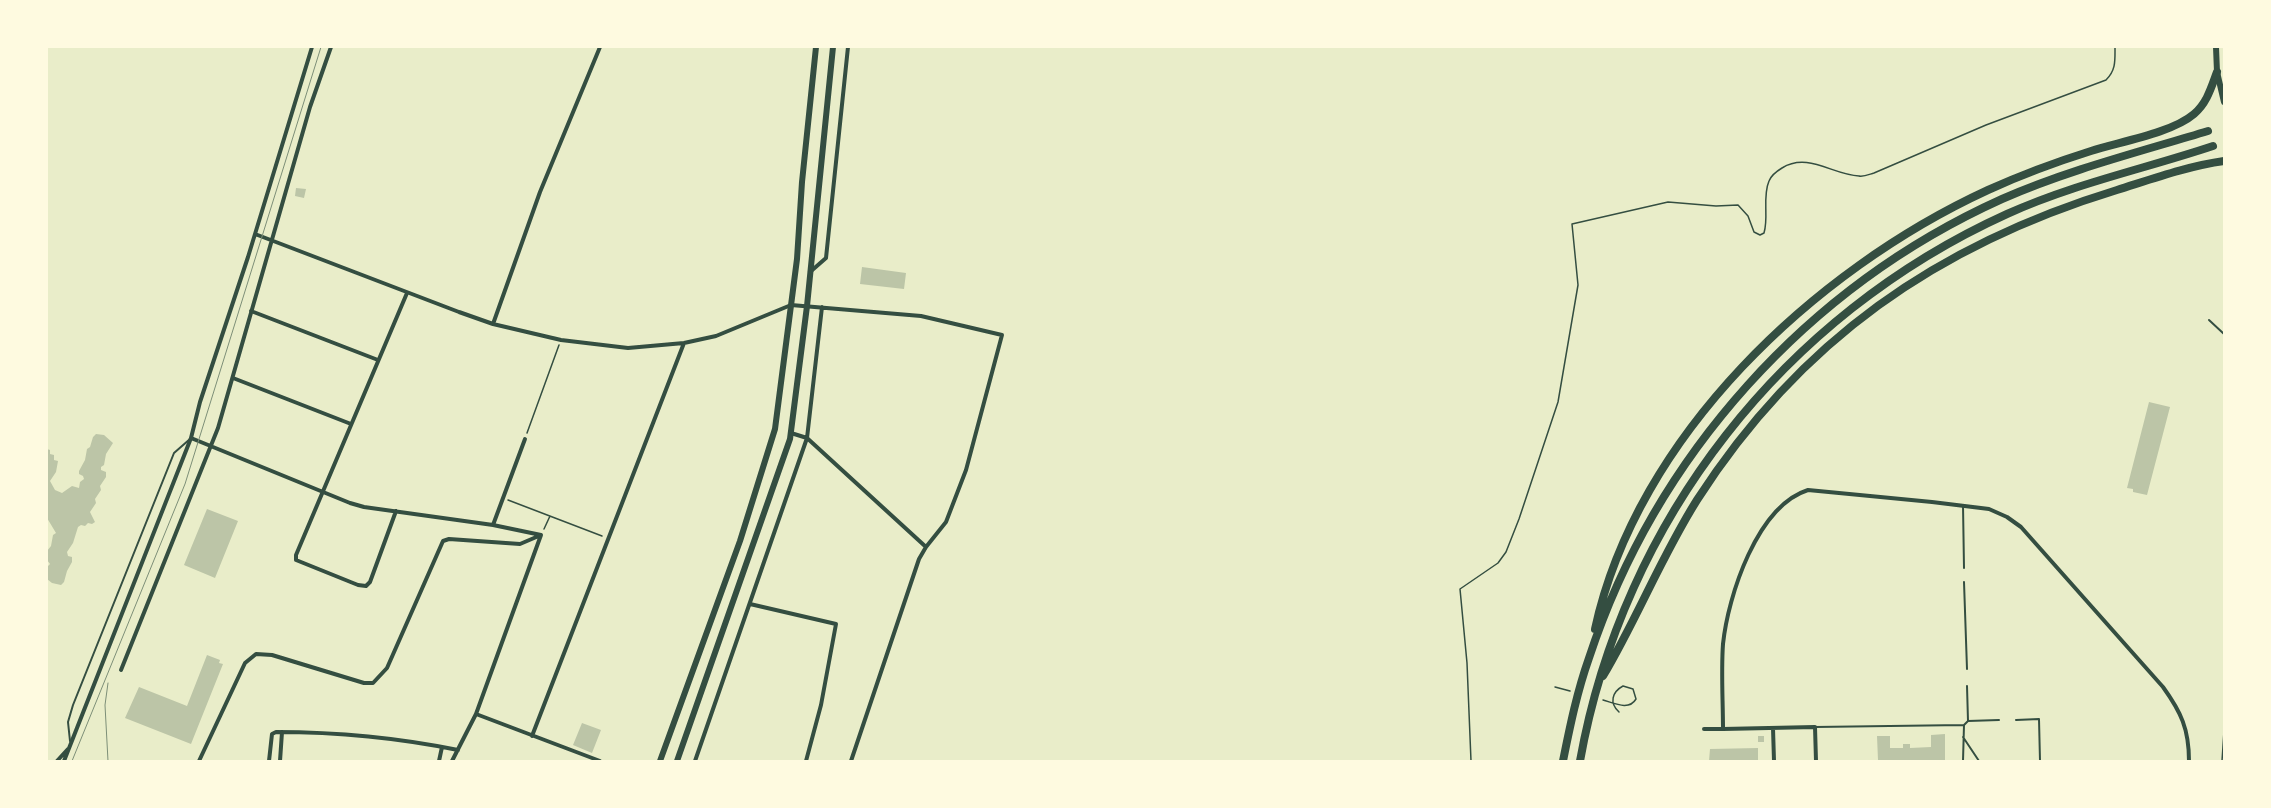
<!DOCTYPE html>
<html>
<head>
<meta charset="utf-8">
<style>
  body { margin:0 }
  #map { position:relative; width:2271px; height:808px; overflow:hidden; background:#e9edc9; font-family:Roboto,sans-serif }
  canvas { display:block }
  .frame { position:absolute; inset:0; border:48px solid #fefae0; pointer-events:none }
</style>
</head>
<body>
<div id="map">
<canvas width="2271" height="808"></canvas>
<div class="frame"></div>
</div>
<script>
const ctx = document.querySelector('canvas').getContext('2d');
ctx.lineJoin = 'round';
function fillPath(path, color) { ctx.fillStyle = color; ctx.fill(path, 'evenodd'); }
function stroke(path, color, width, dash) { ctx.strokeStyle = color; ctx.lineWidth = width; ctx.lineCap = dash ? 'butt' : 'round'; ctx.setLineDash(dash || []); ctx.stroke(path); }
fillPath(new Path2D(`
  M 296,188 L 306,189 L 304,198 L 295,196 Z
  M 862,267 L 906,273 L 904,289 L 860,284 Z
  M 2149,402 L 2170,407 L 2147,495 L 2133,492 L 2133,489 L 2127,488 Z
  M 96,434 L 104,435 L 113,443 L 106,454 L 104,465 L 101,467 L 101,470 L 106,472 L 106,477 L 100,486 L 101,490 L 95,499 L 96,503 L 90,512 L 95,522 L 92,524 L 88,523 L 85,526 L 81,525 L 78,527 L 73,543 L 67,552 L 68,556 L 72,557 L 72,562 L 67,571 L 64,582 L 61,585 L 52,583 L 47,579 L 47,567 L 50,564 L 47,560 L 47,551 L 51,546 L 53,535 L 56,533 L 47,518 L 47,449 L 50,450 L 50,454 L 54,455 L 54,460 L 58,461 L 56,472 L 50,481 L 55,490 L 62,493 L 72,486 L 79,488 L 80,482 L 84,479 L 83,476 L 79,474 L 79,471 L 85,460 L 87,449 L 90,447 L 93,437 Z
  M 207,509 L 238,521 L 215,578 L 184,565 Z
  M 207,655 L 220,660 L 219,663 L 223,664 L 191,744 L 125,718 L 139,687 L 187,706 Z
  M 582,723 L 601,730 L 592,753 L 573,745 Z
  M 1945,734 L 1945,761 L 1878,760 L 1877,736 L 1890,736 L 1890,748 L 1903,748 L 1903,744 L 1910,744 L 1910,748 L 1931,747 L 1931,735 Z
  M 1758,736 L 1764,736 L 1764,742 L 1758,742 Z
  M 1758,748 L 1758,761 L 1709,761 L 1710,749 Z`), '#bcc5a7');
stroke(new Path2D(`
  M 527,433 L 559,345
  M 508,500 L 602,536
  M 544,529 L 550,516
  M 1555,687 L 1570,691
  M 1603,700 C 1614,703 1629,711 1636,699 L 1633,689 L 1623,686 C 1612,692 1609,703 1619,712
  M 1471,761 L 1467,663 L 1460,589 L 1498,563 L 1506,552 L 1519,519 L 1558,402 L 1578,285 L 1572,224 L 1668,202 L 1716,206 L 1738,205 L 1748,216 L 1754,232 L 1760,235 L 1764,233 C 1769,217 1762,197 1769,181 C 1771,176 1777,171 1782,168 C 1808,152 1833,175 1859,176 C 1864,177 1870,174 1874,173 L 1986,125 L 2106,80 C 2116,70 2115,61 2115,47
  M 2222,761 L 2224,731`), '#344e41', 1.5);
stroke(new Path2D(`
  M 2209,320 L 2224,334
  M 1963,505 L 1964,568
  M 1964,582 L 1967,669
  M 2016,720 L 2039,719 L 2040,761
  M 1968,721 L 1999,720
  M 1815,727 L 1964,725
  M 1963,737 L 1979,761
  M 70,741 L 68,722 L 73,705 L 174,453 L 190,439
  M 1963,761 L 1964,725 L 1968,721 L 1967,686`), '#344e41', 2);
stroke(new Path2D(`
  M 255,234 L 459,312 L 493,324 L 561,340 L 628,348 L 684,343 L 716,336 L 791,305 L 921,316 L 1002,335 L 966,470 L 946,522 L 926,547 L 919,559 L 851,761
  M 810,272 L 826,258 L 848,47
  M 251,311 L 378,360
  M 493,324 L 540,192 L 600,47
  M 233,378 L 351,424
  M 791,433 L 807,438 L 926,547
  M 191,438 L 350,503 L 364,507 L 493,525 L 541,535
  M 396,511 L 370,582 L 366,586 L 358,585 L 296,560 L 296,555 L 407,293
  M 493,525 L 525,439
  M 750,604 L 836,624 L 821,705 L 806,761
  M 121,670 L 218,428 L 310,107 L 331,47
  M 476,714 L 600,761
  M 1773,728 L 1774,761
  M 1704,729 L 1723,729
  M 532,736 L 684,343
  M 57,761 L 68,749
  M 64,761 L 191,438 L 200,402 L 248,257 L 312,47
  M 199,761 L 245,663 L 256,654 L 272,655 L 364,683 L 373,683 L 387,668 L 443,541 L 449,539 L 520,544 L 541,535
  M 269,761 L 272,734 L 276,732 C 337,732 399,738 458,750
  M 280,761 L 282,732
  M 439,761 L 442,747
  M 452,761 L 476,714 L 541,535
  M 695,761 L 807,438 L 822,307
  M 1816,761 L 1815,727 L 1723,729 C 1723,701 1721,672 1723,644 C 1728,596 1757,506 1808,490 L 1932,502 L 1989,509 L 2007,517 L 2021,527 L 2163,687 C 2181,712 2189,729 2189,761`), '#344e41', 4);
stroke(new Path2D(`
  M 2216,47 L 2217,72 L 2224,102
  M 660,761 L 740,541 L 775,429 L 797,259 L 802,182 L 816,47
  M 677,761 L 790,439 L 807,306 L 833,47`), '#344e41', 6);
stroke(new Path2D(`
  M 1595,629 C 1637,436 1814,270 1988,190 C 2021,175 2056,162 2091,151 C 2119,142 2172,133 2194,114 C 2207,103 2211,88 2217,72
  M 1603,676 C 1637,619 1661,557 1697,500 C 1800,340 1937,245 2117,190 C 2152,179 2188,166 2224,161
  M 1563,761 C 1570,726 1577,692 1589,658 C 1656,455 1807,287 2002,199 C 2068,170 2139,152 2208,131
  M 1580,761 C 1623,520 1784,315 2007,214 C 2073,184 2144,169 2213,146`), '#344e41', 8);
stroke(new Path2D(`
  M 72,761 L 185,484 L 321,47
  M 108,761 L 105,705 L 108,683`), '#7c8e77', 1);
</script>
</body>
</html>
